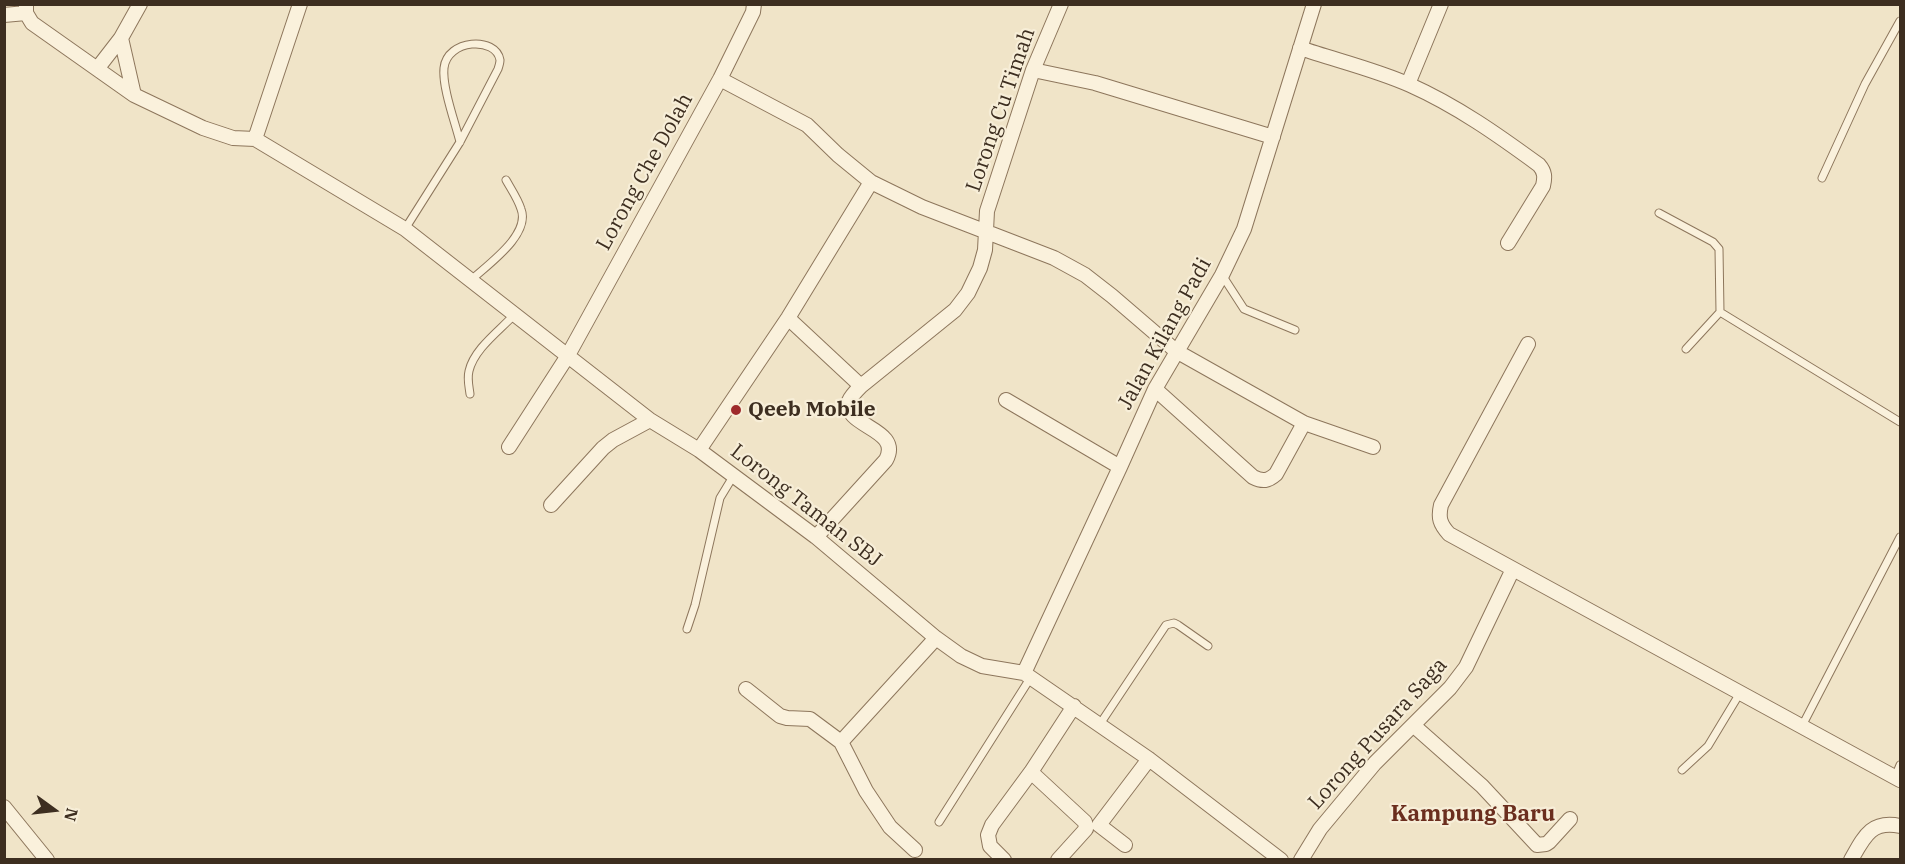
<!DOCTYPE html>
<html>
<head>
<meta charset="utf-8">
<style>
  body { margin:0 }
  #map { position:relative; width:1905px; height:864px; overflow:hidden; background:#f0e4c8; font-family:"IBM Plex Serif",serif }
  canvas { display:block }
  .frame { position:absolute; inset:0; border:6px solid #3d2e20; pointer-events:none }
  .north { position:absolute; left:24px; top:780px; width:60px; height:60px; -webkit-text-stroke:4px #f7eed8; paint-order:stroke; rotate:105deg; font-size:16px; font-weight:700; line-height:24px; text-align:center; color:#3d2e20 }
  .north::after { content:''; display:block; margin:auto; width:21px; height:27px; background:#3d2e20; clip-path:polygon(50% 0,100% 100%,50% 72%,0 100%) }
</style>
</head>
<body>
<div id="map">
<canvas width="1905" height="864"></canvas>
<div class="frame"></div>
<div class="north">N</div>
</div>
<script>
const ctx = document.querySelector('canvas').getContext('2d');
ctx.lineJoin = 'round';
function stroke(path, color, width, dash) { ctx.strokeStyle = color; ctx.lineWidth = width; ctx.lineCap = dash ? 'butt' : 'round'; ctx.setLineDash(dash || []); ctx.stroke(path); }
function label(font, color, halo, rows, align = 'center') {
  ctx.font = font + ' "IBM Plex Serif",serif'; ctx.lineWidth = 4.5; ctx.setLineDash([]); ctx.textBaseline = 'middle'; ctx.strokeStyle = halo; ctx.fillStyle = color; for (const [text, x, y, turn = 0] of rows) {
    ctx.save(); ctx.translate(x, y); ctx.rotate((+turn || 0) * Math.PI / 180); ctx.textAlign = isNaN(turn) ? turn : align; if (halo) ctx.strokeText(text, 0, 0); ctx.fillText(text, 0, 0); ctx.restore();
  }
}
const lane = new Path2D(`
  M 1822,178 L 1865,84 L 1900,21
  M 1659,213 L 1713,242 L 1719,249 L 1720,312 L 1686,349
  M 405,229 L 460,142 L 498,69 C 499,66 500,63 500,60 C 496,36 447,39 444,68 C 442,87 455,122 460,142
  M 1222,275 L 1244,309 L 1295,330
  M 470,281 C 487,265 531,235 521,209 C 518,199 511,189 506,180
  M 1720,312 L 1900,422
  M 470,394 C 469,386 467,379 469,371 C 474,349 499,331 514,315
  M 687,629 L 695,605 L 720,498 L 734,475
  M 1100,724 L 1166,625 L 1174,623 L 1178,625 L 1208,646
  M 1802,726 L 1900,537
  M 1682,770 L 1708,746 L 1740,693
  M 1895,777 L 1900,765
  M 939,822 L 1031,677`);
const street = new Path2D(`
  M 26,4 L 26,13 L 32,23 L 134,95 L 203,128 L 233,138 L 255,139 L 405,229 L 650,420 L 699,450 L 816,537 L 936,638 L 961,656 L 982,666 L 1024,673 L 1149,759 L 1281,860
  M 4,15 L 26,13
  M 121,38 L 134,95
  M 1300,48 C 1335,60 1377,70 1410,85 C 1457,106 1498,135 1539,165 C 1545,172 1545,177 1543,186 L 1508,243
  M 97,69 L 121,38 L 140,4
  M 1033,70 L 1095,83 L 1273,137
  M 720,79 L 807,125 L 838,155 L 871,182
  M 1408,84 L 1441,4
  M 255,139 L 300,4
  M 788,318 L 861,386
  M 1528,344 L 1441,505 C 1438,518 1440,524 1449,534 L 1900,780
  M 1155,389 L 1253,477 C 1263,482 1268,481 1276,474 L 1304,423
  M 1006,400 L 1120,467
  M 509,447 L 567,357 L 720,79 L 753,12 L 754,4
  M 699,450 L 788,318 L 871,182 L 922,207 L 1054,258 L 1085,275 L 1112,296 L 1176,351 L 1304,423 L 1373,447
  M 551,505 L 603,448 L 613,440 L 650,420
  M 816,537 L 886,460 C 903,428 842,427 849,401 C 851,396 857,390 861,386 L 955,310 L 968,293 L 980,268 L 985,250 L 987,211 L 1033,70 L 1061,4
  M 1024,673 L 1120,467 L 1155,389 L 1222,275 L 1244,229 L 1314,4
  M 746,689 L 780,716 L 787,718 L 810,719 L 841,742 L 866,791 L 890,827 L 915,850
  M 1413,725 L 1482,786 L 1537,845 L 1546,844 L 1549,842 L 1570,819
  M 841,742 L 936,638
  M 1031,772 L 1085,822 L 1086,829 L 1058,860
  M 4,807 L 47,860
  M 1125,845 L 1099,825 L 1149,759
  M 1004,860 L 990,846 L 988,835 L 992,825 L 1031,772 L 1074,706
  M 1301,860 L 1320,829 L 1375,763 L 1450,688 L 1466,667 L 1513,569
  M 1851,860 C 1864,837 1871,820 1900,826`);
stroke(lane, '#8d765c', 9);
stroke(street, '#8d765c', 16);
stroke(lane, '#faf1dc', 7);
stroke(street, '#faf1dc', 14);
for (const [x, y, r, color] of [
  [736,410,6,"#9e2a2b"]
]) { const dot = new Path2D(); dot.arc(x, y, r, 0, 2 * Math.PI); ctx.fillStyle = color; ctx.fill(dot); stroke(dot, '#f7eed8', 2); }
label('21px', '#3d2e20', '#f7eed8', [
  ["Lorong Cu Timah",1001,110,-71],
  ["Lorong Che Dolah",645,172,-61],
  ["Jalan Kilang Padi",1165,334,-61],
  ["Lorong Taman SBJ",806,506,38],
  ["Lorong Pusara Saga",1378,734,-48]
]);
label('bold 21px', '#3d2e20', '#f7eed8', [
  ["Qeeb Mobile",748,410]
], 'left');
label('bold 22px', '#6b2e1e', '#f7eed8', [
  ["Kampung Baru",1473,815]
]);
</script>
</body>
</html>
